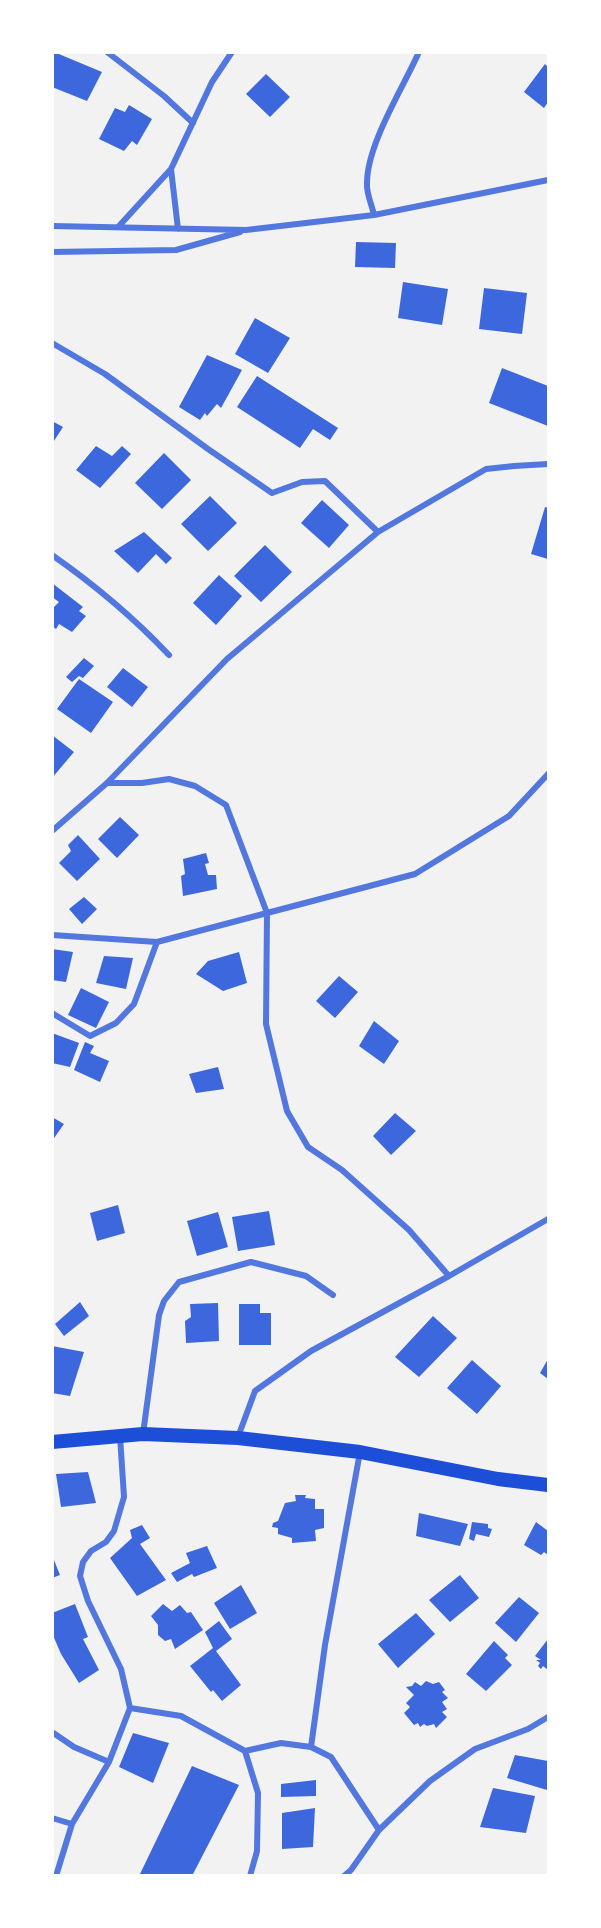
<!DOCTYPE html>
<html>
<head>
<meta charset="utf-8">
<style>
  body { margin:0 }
  #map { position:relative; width:601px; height:1928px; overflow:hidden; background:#f2f2f2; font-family:"Space Grotesk",sans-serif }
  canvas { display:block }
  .frame { position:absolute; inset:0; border:54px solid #fff; pointer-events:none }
</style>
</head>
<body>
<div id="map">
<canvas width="601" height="1928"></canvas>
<div class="frame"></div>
</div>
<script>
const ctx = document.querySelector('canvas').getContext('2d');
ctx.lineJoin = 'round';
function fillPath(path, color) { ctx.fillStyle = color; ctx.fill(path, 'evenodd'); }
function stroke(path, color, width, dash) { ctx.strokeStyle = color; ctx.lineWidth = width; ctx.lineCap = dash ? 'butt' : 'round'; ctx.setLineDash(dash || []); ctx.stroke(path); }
fillPath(new Path2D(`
  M 54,52 L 102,72 L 87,101 L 52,87 Z
  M 545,64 L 548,67 L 548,102 L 544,108 L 524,92 Z
  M 266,74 L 290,97 L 270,117 L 246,94 Z
  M 129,105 L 152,119 L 137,145 L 132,141 L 124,151 L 99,139 L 115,108 L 125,112 Z
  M 356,242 L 396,243 L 395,268 L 355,267 Z
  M 403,282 L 448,289 L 442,325 L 398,318 Z
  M 484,288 L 527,293 L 522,334 L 479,329 Z
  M 255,318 L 290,338 L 268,373 L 235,354 Z
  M 207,355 L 242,370 L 221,408 L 217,404 L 207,416 L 205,413 L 200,420 L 179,407 Z
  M 502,368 L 548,386 L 548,426 L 489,403 Z
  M 257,376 L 338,428 L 330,440 L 313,429 L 300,448 L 237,407 Z
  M 52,421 L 63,427 L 52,444 Z
  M 96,446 L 112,456 L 122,446 L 131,454 L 100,488 L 76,470 Z
  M 164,453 L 191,480 L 162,509 L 135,483 Z
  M 210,496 L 237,523 L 208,551 L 181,524 Z
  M 322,500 L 349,525 L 329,548 L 301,523 Z
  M 545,507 L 548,508 L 548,559 L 531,554 Z
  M 144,532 L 172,558 L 166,564 L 156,554 L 138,573 L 114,551 Z
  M 265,545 L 292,572 L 261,602 L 234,576 Z
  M 219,575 L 242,596 L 216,625 L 193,603 Z
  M 52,583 L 83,607 L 79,611 L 86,616 L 72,632 L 59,624 L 56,629 L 52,626 L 52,609 L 59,602 L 52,597 Z
  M 84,658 L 94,666 L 83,678 L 79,676 L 72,682 L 66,677 Z
  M 123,668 L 148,687 L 132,707 L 107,687 Z
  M 79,679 L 113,702 L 91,733 L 57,709 Z
  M 52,735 L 74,752 L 52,778 Z
  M 120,817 L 139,835 L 117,858 L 98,839 Z
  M 78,835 L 100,859 L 77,881 L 59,863 L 71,851 L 68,845 Z
  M 206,853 L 209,863 L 205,864 L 208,875 L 216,875 L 217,889 L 183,896 L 181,876 L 185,874 L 183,859 Z
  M 84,897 L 97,909 L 82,924 L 69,909 Z
  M 52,949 L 73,952 L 66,982 L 52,980 Z
  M 239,952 L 247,983 L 223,991 L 196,974 L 208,961 Z
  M 104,956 L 133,958 L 126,989 L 96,983 Z
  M 339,976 L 358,992 L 335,1018 L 316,1001 Z
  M 81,988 L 109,1002 L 96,1028 L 68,1015 Z
  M 374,1021 L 399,1041 L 384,1064 L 359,1046 Z
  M 52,1033 L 79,1043 L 70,1067 L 52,1063 Z
  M 85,1042 L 94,1046 L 90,1053 L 109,1061 L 100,1082 L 74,1070 Z
  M 218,1067 L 224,1089 L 196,1093 L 189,1074 Z
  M 395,1113 L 416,1131 L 391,1155 L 373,1136 Z
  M 52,1117 L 64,1124 L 52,1141 Z
  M 118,1205 L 125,1233 L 97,1241 L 90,1213 Z
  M 269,1211 L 275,1245 L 238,1251 L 232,1217 Z
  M 218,1212 L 228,1247 L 197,1256 L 187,1221 Z
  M 80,1302 L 89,1316 L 64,1336 L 55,1324 Z
  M 218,1303 L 219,1341 L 186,1343 L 185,1321 L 191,1317 L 190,1304 Z
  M 239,1304 L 260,1304 L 260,1313 L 271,1313 L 271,1345 L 239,1345 Z
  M 433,1316 L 457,1338 L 419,1377 L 395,1357 Z
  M 52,1346 L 84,1352 L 70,1396 L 52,1393 Z
  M 548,1359 L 548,1379 L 540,1373 Z
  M 472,1360 L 501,1386 L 477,1414 L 447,1388 Z
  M 88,1472 L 96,1503 L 61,1507 L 56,1474 Z
  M 295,1495 L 306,1495 L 305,1498 L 315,1499 L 315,1509 L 324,1509 L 324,1528 L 315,1530 L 316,1541 L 292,1543 L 292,1538 L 278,1534 L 278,1528 L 272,1527 L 273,1523 L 278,1521 L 285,1503 L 296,1501 Z
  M 419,1513 L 468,1524 L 460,1546 L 416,1536 Z
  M 472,1522 L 488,1524 L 488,1528 L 492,1529 L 489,1537 L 476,1534 L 474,1541 L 469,1539 Z
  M 536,1522 L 548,1531 L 548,1555 L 544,1552 L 541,1555 L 524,1545 Z
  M 142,1525 L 150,1538 L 140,1544 L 166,1580 L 137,1596 L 110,1558 L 132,1538 L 130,1530 Z
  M 207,1546 L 217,1568 L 194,1577 L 192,1574 L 177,1582 L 171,1573 L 190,1563 L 186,1553 Z
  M 52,1555 L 60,1575 L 52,1578 Z
  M 460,1575 L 479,1598 L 450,1622 L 429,1600 Z
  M 241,1585 L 257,1613 L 230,1629 L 214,1603 Z
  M 519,1597 L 539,1613 L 516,1642 L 495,1623 Z
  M 75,1604 L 88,1637 L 83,1639 L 99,1670 L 79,1683 L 61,1654 L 52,1633 L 52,1613 Z
  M 163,1604 L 172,1611 L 180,1605 L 187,1613 L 191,1612 L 203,1630 L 175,1649 L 171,1639 L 165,1641 L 158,1635 L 158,1625 L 151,1616 Z
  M 416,1613 L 435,1634 L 398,1668 L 378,1644 Z
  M 219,1621 L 232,1639 L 216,1651 L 241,1685 L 222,1701 L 213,1690 L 211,1692 L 190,1666 L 213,1648 L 205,1632 Z
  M 548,1639 L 548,1670 L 543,1666 L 541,1669 L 538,1666 L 540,1663 L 536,1660 L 541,1660 L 535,1656 Z
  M 494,1641 L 508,1655 L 505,1658 L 512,1665 L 486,1691 L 466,1674 Z
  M 426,1681 L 433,1684 L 439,1682 L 445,1690 L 442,1692 L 448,1698 L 442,1702 L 447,1709 L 442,1712 L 447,1717 L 436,1728 L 434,1724 L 427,1726 L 424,1724 L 420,1727 L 418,1723 L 414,1725 L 404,1713 L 410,1707 L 406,1703 L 414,1695 L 406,1687 L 412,1686 L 415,1682 L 421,1686 Z
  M 133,1733 L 169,1743 L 153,1783 L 119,1767 Z
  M 515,1755 L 548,1761 L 547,1790 L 507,1778 Z
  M 192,1766 L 239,1785 L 192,1876 L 140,1874 Z
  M 316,1780 L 316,1796 L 281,1797 L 281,1784 Z
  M 493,1788 L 535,1796 L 526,1833 L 480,1827 Z
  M 315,1808 L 313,1847 L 282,1849 L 282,1813 Z`), '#3d67dc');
stroke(new Path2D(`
  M 107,52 L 164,96 L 193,123
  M 374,215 C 372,205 366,193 367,183 C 367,144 403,88 419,52
  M 52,226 L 246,230 L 374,215 L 548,180
  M 119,226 L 171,169
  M 178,229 L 171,169 L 212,82 L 232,52
  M 52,252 L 176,250 L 240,232
  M 52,343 L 105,374 L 208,449 L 272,493 L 302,482 L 325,481 L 378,532
  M 52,555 C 95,585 134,618 169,655
  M 107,783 L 142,783 L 169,779 L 195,786 L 226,805 L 267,913 L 266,1024 L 287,1111 L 308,1147 L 342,1170 L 409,1230 L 449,1276
  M 52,831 L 107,783 L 227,659 L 378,532 L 486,469 L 514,466 L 548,464
  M 52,935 L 157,942 L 415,874 L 509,816 L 548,774
  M 52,1013 L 90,1036 L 116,1023 L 134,1004 L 157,942
  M 143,1434 L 159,1315 L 164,1301 L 179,1282 L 251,1262 L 306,1276 L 333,1295
  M 238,1437 L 255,1391 L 311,1351 L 449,1276 L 548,1219
  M 130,1708 L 181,1716 L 245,1751 L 258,1793 L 257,1851 L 250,1876
  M 52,1732 L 74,1747 L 109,1762
  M 311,1747 L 325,1645 L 360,1452
  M 245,1751 L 281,1743 L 311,1747 L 331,1757 L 379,1830
  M 52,1818 L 72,1824
  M 56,1876 L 72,1824 L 109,1762 L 130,1708 L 121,1669 L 88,1601 L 80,1576 L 83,1562 L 91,1551 L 106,1542 L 114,1531 L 124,1497 L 120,1436
  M 344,1876 L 351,1870 L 379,1830 L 430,1781 L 475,1749 L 528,1729 L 548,1717`), '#5277de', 6);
stroke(new Path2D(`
  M 52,1442 L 143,1434 L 238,1438 L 360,1452 L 498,1479 L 548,1485`), '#1d4ed8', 14);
</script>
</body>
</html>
